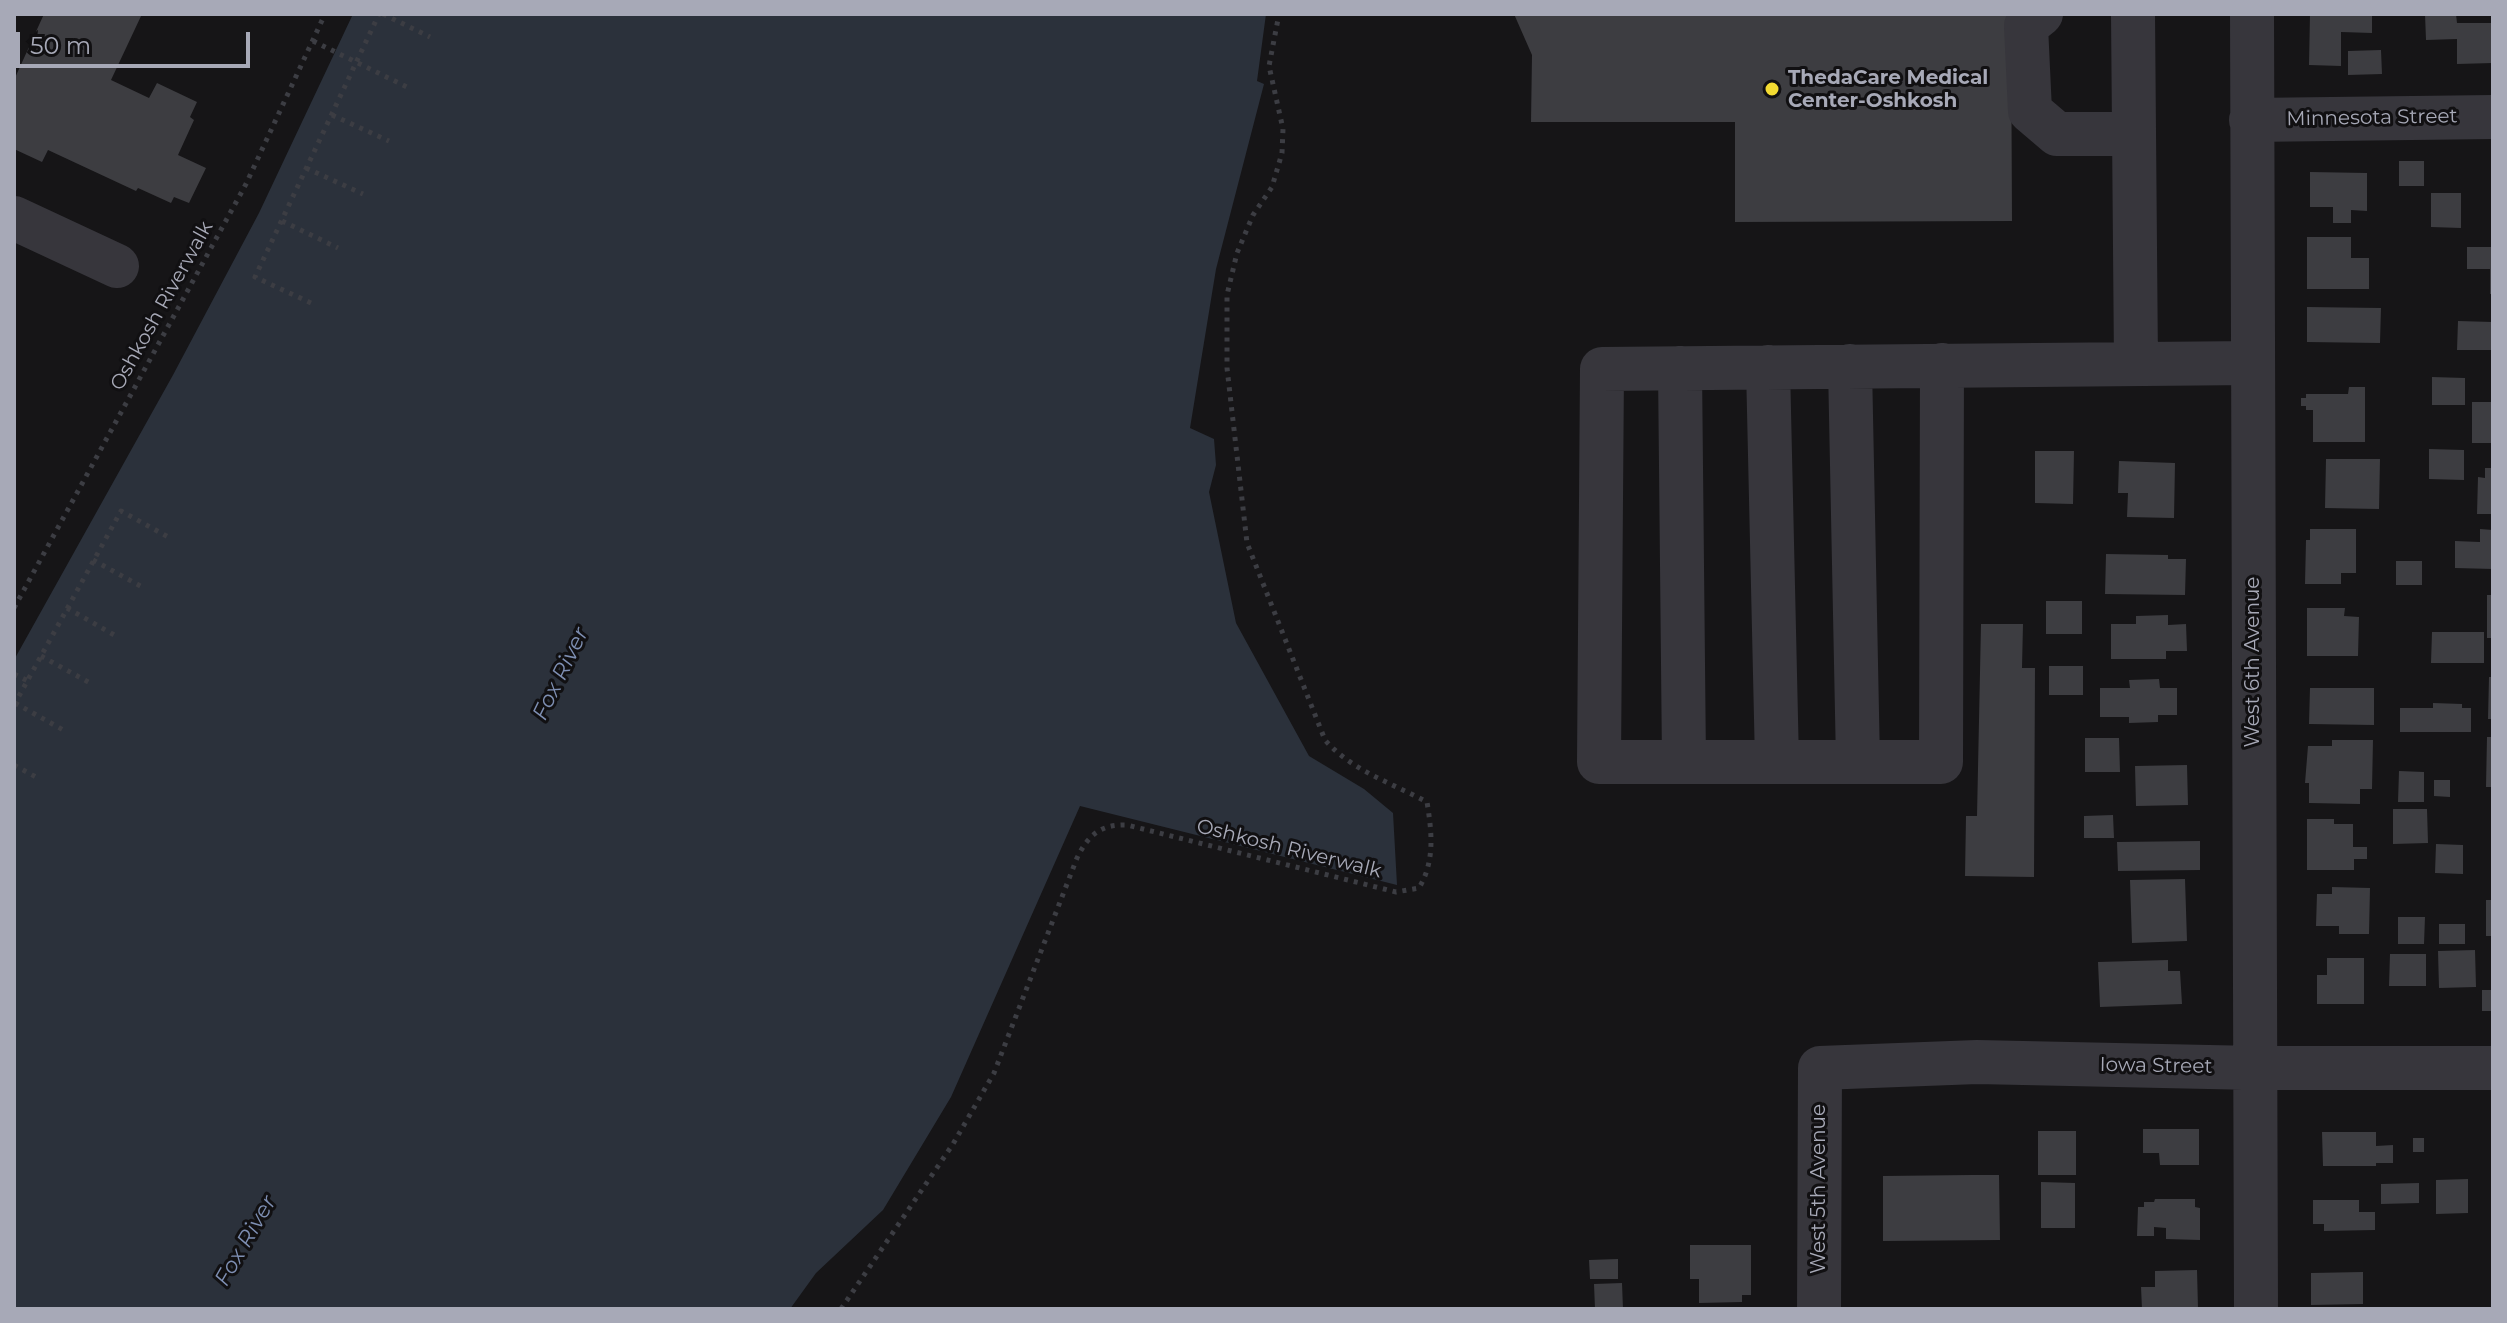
<!DOCTYPE html>
<html>
<head>
<meta charset="utf-8">
<style>
  body { margin:0 }
  #map { position:relative; width:2507px; height:1323px; overflow:hidden; background:#161517; font-family:Montserrat,sans-serif }
  canvas { display:block }
  .frame { position:absolute; inset:0; border:16px solid #a7a9b7; pointer-events:none }
  .scale { position:absolute; left:16px; top:32px; width:234px; height:36px; box-sizing:border-box; border:4px solid #a7a9b7; border-top:0; padding-left:10px; font-size:24px; line-height:28px; white-space:nowrap; color:#a7a9b7; -webkit-text-stroke:6px #111012; paint-order:stroke }
</style>
</head>
<body>
<div id="map">
<canvas width="2507" height="1323"></canvas>
<div class="frame"></div>
<div class="scale">50 m</div>
</div>
<script>
const ctx = document.querySelector('canvas').getContext('2d');
ctx.lineJoin = 'round';
function fillPath(path, color) { ctx.fillStyle = color; ctx.fill(path, 'evenodd'); }
function stroke(path, color, width, dash) { ctx.strokeStyle = color; ctx.lineWidth = width; ctx.lineCap = dash ? 'butt' : 'round'; ctx.setLineDash(dash || []); ctx.stroke(path); }
function label(font, color, halo, rows, align = 'center') {
  ctx.font = font + ' Montserrat,sans-serif'; ctx.lineWidth = 6; ctx.setLineDash([]); ctx.textBaseline = 'middle'; ctx.strokeStyle = halo; ctx.fillStyle = color; for (const [text, x, y, turn = 0] of rows) {
    ctx.save(); ctx.translate(x, y); ctx.rotate((+turn || 0) * Math.PI / 180); ctx.textAlign = isNaN(turn) ? turn : align; if (halo) ctx.strokeText(text, 0, 0); ctx.fillText(text, 0, 0); ctx.restore();
  }
}
fillPath(new Path2D(`
  M 353,14 L 1266,14 L 1257,81 L 1264,84 L 1216,269 L 1190,428 L 1214,439 L 1216,465 L 1209,492 L 1236,623 L 1309,756 L 1364,789 L 1393,813 L 1397,885 L 1080,806 L 951,1097 L 883,1210 L 816,1273 L 790,1309 L 14,1309 L 14,660 L 173,375 L 259,213 Z`), '#2b313b');
fillPath(new Path2D(`
  M 44,14 L 142,14 L 111,80 L 149,98 L 157,83 L 197,102 L 190,117 L 194,120 L 178,155 L 206,168 L 189,203 L 174,197 L 171,203 L 138,188 L 136,191 L 48,150 L 42,162 L 14,149 L 14,80 Z
  M 1514,14 L 2011,14 L 2012,221 L 1735,222 L 1735,122 L 1531,122 L 1532,55 Z
  M 2310,14 L 2372,14 L 2372,33 L 2341,32 L 2341,66 L 2309,65 Z
  M 2425,14 L 2456,14 L 2457,23 L 2493,23 L 2493,63 L 2457,64 L 2457,39 L 2426,40 Z
  M 2381,50 L 2382,74 L 2348,75 L 2348,51 Z
  M 2399,161 L 2424,161 L 2424,186 L 2399,186 Z
  M 2310,172 L 2367,173 L 2367,211 L 2351,210 L 2351,223 L 2333,223 L 2333,207 L 2310,207 Z
  M 2431,193 L 2461,193 L 2461,228 L 2431,227 Z
  M 2307,237 L 2351,237 L 2351,258 L 2369,258 L 2369,289 L 2307,289 Z
  M 2467,247 L 2493,247 L 2493,294 L 2490,294 L 2490,269 L 2467,269 Z
  M 2307,307 L 2381,308 L 2380,343 L 2307,342 Z
  M 2458,321 L 2493,322 L 2493,350 L 2457,350 Z
  M 2432,377 L 2465,378 L 2465,405 L 2432,405 Z
  M 2349,387 L 2365,387 L 2365,442 L 2313,442 L 2313,410 L 2306,410 L 2306,406 L 2301,406 L 2301,398 L 2306,398 L 2306,394 L 2348,394 Z
  M 2472,402 L 2493,402 L 2493,443 L 2472,443 Z
  M 2429,449 L 2464,450 L 2464,480 L 2429,479 Z
  M 2035,451 L 2074,451 L 2073,504 L 2035,503 Z
  M 2326,459 L 2380,459 L 2379,509 L 2325,508 Z
  M 2119,461 L 2175,463 L 2174,518 L 2127,517 L 2128,493 L 2118,493 Z
  M 2485,468 L 2493,468 L 2493,514 L 2477,514 L 2478,477 L 2485,478 Z
  M 2310,529 L 2356,529 L 2356,573 L 2341,573 L 2341,584 L 2305,584 L 2306,540 L 2310,540 Z
  M 2480,529 L 2493,530 L 2493,569 L 2455,568 L 2455,541 L 2480,542 Z
  M 2106,554 L 2168,555 L 2168,559 L 2186,559 L 2185,595 L 2105,594 Z
  M 2396,561 L 2422,561 L 2422,585 L 2396,585 Z
  M 2487,595 L 2493,595 L 2493,638 L 2487,638 Z
  M 2046,601 L 2082,601 L 2082,634 L 2046,634 Z
  M 2307,608 L 2345,608 L 2344,616 L 2359,617 L 2358,656 L 2307,656 Z
  M 2168,615 L 2168,625 L 2186,624 L 2187,651 L 2166,651 L 2166,659 L 2111,659 L 2111,624 L 2136,624 L 2136,616 Z
  M 1981,624 L 2023,624 L 2022,668 L 2035,668 L 2034,877 L 1965,876 L 1966,816 L 1977,816 Z
  M 2432,632 L 2484,632 L 2484,663 L 2431,663 Z
  M 2049,666 L 2083,666 L 2083,695 L 2049,695 Z
  M 2489,677 L 2493,677 L 2493,719 L 2488,719 Z
  M 2159,679 L 2160,688 L 2177,688 L 2177,715 L 2158,715 L 2158,722 L 2129,723 L 2129,717 L 2100,717 L 2100,688 L 2130,688 L 2129,680 Z
  M 2310,688 L 2374,688 L 2374,725 L 2309,724 Z
  M 2433,703 L 2462,704 L 2462,708 L 2471,708 L 2471,732 L 2400,732 L 2400,708 L 2433,708 Z
  M 2487,737 L 2493,737 L 2493,787 L 2486,787 Z
  M 2085,738 L 2119,738 L 2120,772 L 2085,772 Z
  M 2332,740 L 2373,740 L 2372,789 L 2360,789 L 2360,804 L 2309,803 L 2309,783 L 2305,783 L 2308,746 L 2332,746 Z
  M 2187,765 L 2188,805 L 2136,806 L 2135,766 Z
  M 2399,771 L 2424,772 L 2424,802 L 2398,802 Z
  M 2434,780 L 2450,780 L 2450,797 L 2434,796 Z
  M 2393,809 L 2427,809 L 2428,843 L 2393,844 Z
  M 2113,815 L 2114,838 L 2084,838 L 2084,816 Z
  M 2307,819 L 2334,819 L 2334,824 L 2353,824 L 2353,847 L 2367,847 L 2367,859 L 2354,859 L 2354,870 L 2307,870 Z
  M 2200,841 L 2200,870 L 2118,871 L 2117,842 Z
  M 2436,844 L 2463,845 L 2463,874 L 2435,873 Z
  M 2185,879 L 2187,941 L 2132,943 L 2130,880 Z
  M 2332,887 L 2370,888 L 2369,934 L 2339,934 L 2339,926 L 2316,926 L 2317,894 L 2332,894 Z
  M 2486,900 L 2493,900 L 2493,936 L 2486,936 Z
  M 2398,917 L 2425,917 L 2424,944 L 2398,944 Z
  M 2439,924 L 2465,924 L 2465,944 L 2439,944 Z
  M 2475,950 L 2476,987 L 2439,988 L 2438,951 Z
  M 2390,954 L 2426,954 L 2426,986 L 2389,986 Z
  M 2327,958 L 2364,958 L 2364,1004 L 2317,1004 L 2317,975 L 2327,975 Z
  M 2168,960 L 2168,971 L 2180,971 L 2182,1004 L 2100,1007 L 2098,962 Z
  M 2482,990 L 2493,990 L 2493,1011 L 2482,1011 Z
  M 2143,1129 L 2199,1129 L 2199,1165 L 2160,1165 L 2159,1153 L 2143,1153 Z
  M 2038,1131 L 2076,1131 L 2076,1175 L 2038,1175 Z
  M 2322,1132 L 2376,1132 L 2376,1146 L 2393,1145 L 2393,1163 L 2376,1163 L 2376,1166 L 2323,1166 Z
  M 2413,1138 L 2424,1138 L 2424,1152 L 2413,1152 Z
  M 1971,1175 L 1999,1175 L 2000,1240 L 1883,1241 L 1883,1176 Z
  M 2468,1179 L 2468,1213 L 2436,1214 L 2436,1180 Z
  M 2041,1182 L 2075,1183 L 2075,1228 L 2041,1228 Z
  M 2419,1183 L 2419,1203 L 2381,1204 L 2381,1184 Z
  M 2155,1199 L 2195,1199 L 2195,1207 L 2200,1208 L 2200,1240 L 2166,1239 L 2166,1228 L 2154,1227 L 2154,1236 L 2137,1236 L 2138,1207 L 2144,1207 L 2144,1202 L 2154,1202 Z
  M 2313,1200 L 2359,1200 L 2359,1212 L 2375,1212 L 2375,1230 L 2324,1231 L 2324,1224 L 2313,1224 Z
  M 1690,1245 L 1751,1245 L 1751,1295 L 1742,1295 L 1742,1302 L 1699,1303 L 1699,1279 L 1690,1279 Z
  M 1618,1259 L 1618,1279 L 1590,1279 L 1589,1260 Z
  M 2197,1270 L 2198,1308 L 2142,1309 L 2141,1287 L 2155,1287 L 2155,1271 Z
  M 2363,1272 L 2363,1304 L 2311,1305 L 2311,1273 Z
  M 1622,1283 L 1623,1309 L 1595,1309 L 1594,1284 Z`), '#3d3d41');
stroke(new Path2D(`
  M 383,14 L 430,37
  M 313,41 L 407,87
  M 332,115 L 389,141
  M 306,168 L 363,194
  M 282,221 L 338,248
  M 311,303 L 255,277 L 379,14
  M 93,560 L 144,588
  M 14,608 L 246,184 L 325,14
  M 67,608 L 116,636
  M 41,656 L 90,683
  M 14,674 L 28,681
  M 15,703 L 65,731
  M 14,705 L 121,511 L 170,538
  M 14,765 L 36,777
  M 841,1309 L 953,1144 L 994,1073 L 1077,858 C 1088,835 1101,824 1127,825 L 1396,892 L 1419,888 C 1435,861 1432,833 1427,802 C 1392,783 1352,771 1325,740 L 1247,543 L 1227,368 L 1227,295 L 1237,253 L 1253,215 L 1272,187 L 1282,153 L 1283,129 L 1269,66 L 1279,14`), '#3c3d43', 5, [4, 6]);
stroke(new Path2D(`
  M 2041,14 L 2026,26 L 2030,111 L 2057,134 L 2134,134
  M 2133,14 L 2136,364
  M 2252,14 L 2256,1309
  M 2251,120 L 2493,117
  M 14,218 L 117,266
  M 1942,365 L 1941,762 L 1599,762 L 1602,369 C 1818,366 2035,365 2252,363
  M 1850,366 L 1858,762
  M 1768,367 L 1777,762
  M 1680,368 L 1684,762
  M 1819,1309 L 1820,1068 L 1977,1062 L 2255,1068 L 2493,1068`), '#37363c', 44);
for (const [x, y, r, color] of [
  [1772,89,8,"#f3db32"]
]) { const dot = new Path2D(); dot.arc(x, y, r, 0, 2 * Math.PI); ctx.fillStyle = color; ctx.fill(dot); stroke(dot, '#111012', 3); }
label('bold 20px', '#a7a9b7', '#111012', [
  ["ThedaCare Medical",1788,78],
  ["Center-Oshkosh",1788,101]
], 'left');
label('20px', '#a7a9b7', '#111012', [
  ["Minnesota Street",2372,118,-1],
  ["Oshkosh Riverwalk",162,306,-61],
  ["West 6th Avenue",2253,662,-90],
  ["Oshkosh Riverwalk",1289,849,14],
  ["Iowa Street",2156,1066,1],
  ["West 5th Avenue",1819,1189,-90]
]);
label('italic 22px', '#7e8fb3', '#111012', [
  ["Fox River",561,674,-64],
  ["Fox River",246,1241,-60]
]);
</script>
</body>
</html>
